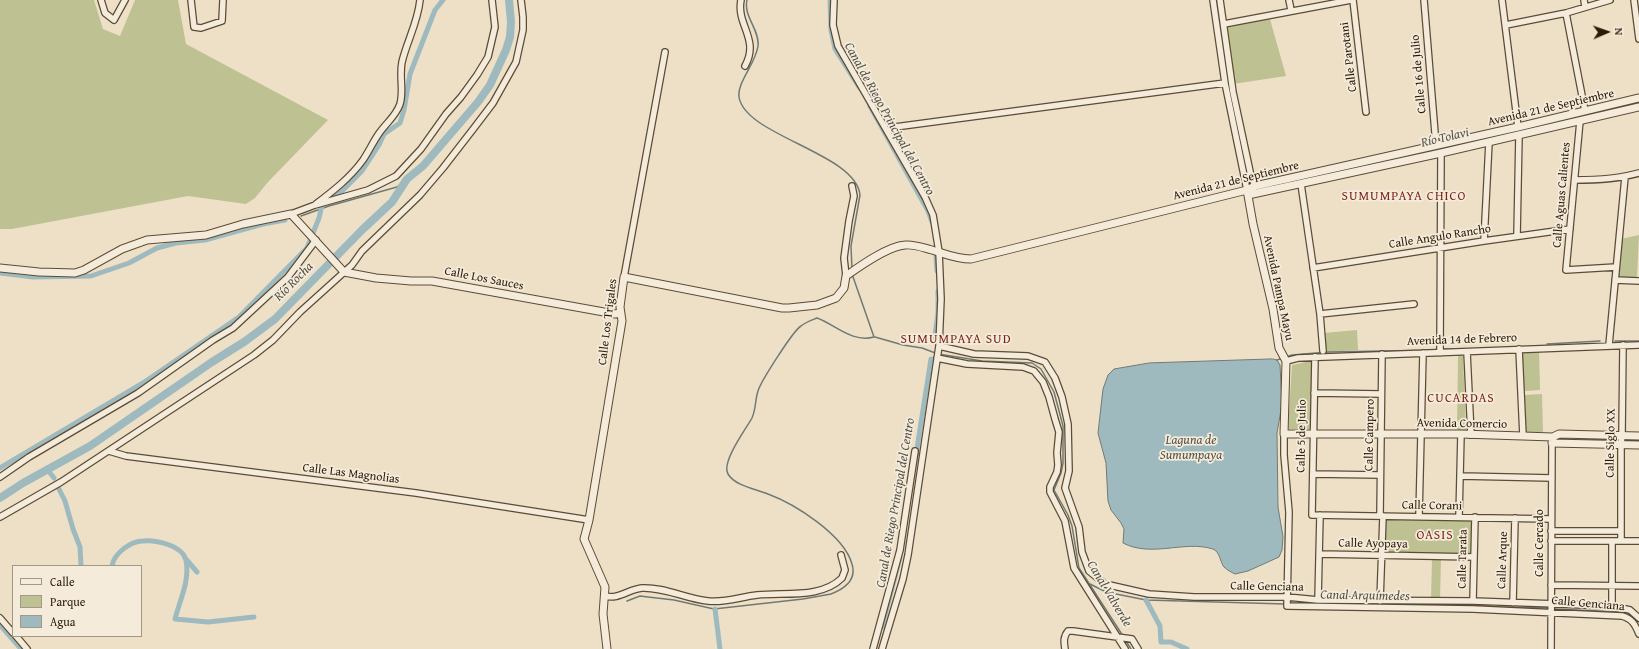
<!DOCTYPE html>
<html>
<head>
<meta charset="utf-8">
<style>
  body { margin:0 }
  #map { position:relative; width:1639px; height:649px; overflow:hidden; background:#eee0c7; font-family:"Gentium Book Plus",serif }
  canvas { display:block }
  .legend { position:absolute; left:12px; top:565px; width:130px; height:72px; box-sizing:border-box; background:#f4ebdb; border:1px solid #a49786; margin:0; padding:5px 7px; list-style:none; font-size:12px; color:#2c1a06 }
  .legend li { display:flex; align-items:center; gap:8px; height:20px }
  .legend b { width:20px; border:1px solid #a49786 }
  .north { position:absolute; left:1587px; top:12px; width:40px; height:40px; -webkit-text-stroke:3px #f4ebdb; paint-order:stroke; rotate:88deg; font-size:11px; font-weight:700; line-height:16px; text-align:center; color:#2c1a06 }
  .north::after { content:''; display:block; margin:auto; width:14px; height:18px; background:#2c1a06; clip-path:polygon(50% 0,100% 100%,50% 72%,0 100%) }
</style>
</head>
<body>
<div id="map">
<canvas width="1639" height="649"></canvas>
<ul class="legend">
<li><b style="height:5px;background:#f4ebdb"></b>Calle</li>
<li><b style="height:11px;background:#bec192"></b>Parque</li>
<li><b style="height:11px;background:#9ebabf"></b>Agua</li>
</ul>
<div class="north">N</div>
</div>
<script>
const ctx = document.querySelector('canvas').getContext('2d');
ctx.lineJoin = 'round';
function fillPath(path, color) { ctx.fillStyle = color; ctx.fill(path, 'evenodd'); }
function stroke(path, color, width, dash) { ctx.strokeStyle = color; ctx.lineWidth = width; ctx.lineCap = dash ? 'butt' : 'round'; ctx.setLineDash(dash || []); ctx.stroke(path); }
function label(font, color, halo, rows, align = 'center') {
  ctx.font = font + ' "Gentium Book Plus",serif'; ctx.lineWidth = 3.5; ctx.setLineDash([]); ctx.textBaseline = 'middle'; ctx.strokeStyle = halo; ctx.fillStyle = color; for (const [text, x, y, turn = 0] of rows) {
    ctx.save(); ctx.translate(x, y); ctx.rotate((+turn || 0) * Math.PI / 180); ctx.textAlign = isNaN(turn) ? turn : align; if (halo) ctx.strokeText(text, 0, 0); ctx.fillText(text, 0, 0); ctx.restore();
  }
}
fillPath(new Path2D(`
  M 0,0 L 94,0 L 103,29 L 120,36 L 135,0 L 178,0 L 186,44 L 328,120 L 268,182 L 255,198 L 246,204 L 188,196 L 12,229 L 0,229 Z
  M 1270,19 L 1286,76 L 1233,84 L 1226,33 L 1228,27 Z
  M 1639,235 L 1637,277 L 1618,277 L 1621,239 Z
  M 1357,330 L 1358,350 L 1326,352 L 1324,333 Z
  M 1539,350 L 1540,390 L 1526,391 L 1523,389 L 1521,351 Z
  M 1458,355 L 1462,355 L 1463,357 L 1466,430 L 1464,432 L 1457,431 Z
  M 1310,361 L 1312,362 L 1311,427 L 1309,429 L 1290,429 L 1288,428 L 1292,365 Z
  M 1542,394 L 1543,432 L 1527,432 L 1526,431 L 1524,395 Z
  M 1387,520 L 1470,520 L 1473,523 L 1472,552 L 1469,554 L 1387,553 L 1384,549 L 1385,522 Z
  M 1432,558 L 1441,558 L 1440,600 L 1431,600 Z`), '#bec192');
const water = new Path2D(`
  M 1273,359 L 1277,360 L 1280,365 L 1282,404 L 1277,433 L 1278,507 L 1283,537 L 1282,550 L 1279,557 L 1248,571 L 1235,574 C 1231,572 1227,570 1224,567 C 1220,562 1220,552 1213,549 C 1184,540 1152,558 1123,543 L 1124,529 L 1121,523 L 1111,510 L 1108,501 L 1106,463 L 1098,433 L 1103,389 L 1108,375 L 1114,369 L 1149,363 Z`);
fillPath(water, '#9ebabf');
stroke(water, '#707a75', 1);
stroke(new Path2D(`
  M 747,0 C 743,16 760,30 758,46 C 756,63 737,82 739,97 C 745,136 856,153 860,195 L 851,246 L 852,269
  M 1216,0 L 1231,95 L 1249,183 L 1251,184
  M 1411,156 L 1639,103
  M 301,216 L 329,206 L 397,187 L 407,179
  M 852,274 L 874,337
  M 875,337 L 903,345 L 922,348 L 938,354 L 951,356 L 982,361 L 1032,363 L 1041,369 L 1054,392 L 1063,426 L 1063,463 L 1061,473 L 1054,490 L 1068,515 L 1072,526 L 1079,568 L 1123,636
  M 1615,341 L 1639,341
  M 1547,344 L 1600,341
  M 1442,349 L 1454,349
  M 1286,357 L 1292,355 L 1328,352 L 1438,350
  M 1277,360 L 1283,358
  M 1090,584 L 1106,592 L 1146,600 L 1285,604
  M 627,601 L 640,596 L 648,597 L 674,600 L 714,609 L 803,599 L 831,594 C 844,589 857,580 852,564 C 844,535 795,504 768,494 C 756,489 735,486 728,474 C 721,462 746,429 752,418 C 756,409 755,400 758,391 C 761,381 793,331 801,326 C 806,322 812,320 817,318 C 836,325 852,343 874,337
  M 1403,605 L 1549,608
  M 1553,609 L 1622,612 L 1631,615 L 1639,622
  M 1126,641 L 1131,649`), '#707a75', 1.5);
stroke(new Path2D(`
  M 830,0 L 831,30 L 835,49 L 859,87
  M 870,106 L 928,211 L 932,222
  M 936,257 L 937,271
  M 0,273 L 33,277 L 91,276 L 129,263 L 157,248 L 176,243 L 205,240 L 263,224 L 285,220
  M 934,342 L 938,313 L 938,291
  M 916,455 L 931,359
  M 0,468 L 143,383 L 239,317 L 307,248 L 319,218 L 323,201 L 340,193 L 362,171 L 379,145 L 384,134 L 400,123 L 404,110 L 410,74 L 435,10 L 443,0
  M 47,469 L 54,478
  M 59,489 L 65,501 L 73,529 L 80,547 L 81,566
  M 185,558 L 197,572
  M 112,566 C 114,553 131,541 143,541 C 156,540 182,545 186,560 C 190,581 180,599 175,619 L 208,622 L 254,617
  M 1146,600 L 1160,626 L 1161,642 L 1171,642 L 1187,649
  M 715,609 L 720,649
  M 0,625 L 21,649
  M 882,627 L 900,557`), '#9ebabf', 5);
stroke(new Path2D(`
  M 0,498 L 23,483 L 90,446 L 212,362 L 244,342 L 275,319 L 362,230 L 392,202 L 407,179 L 423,166 L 478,102 L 490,85 L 506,50 L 510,37 L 511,22 L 509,0`), '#9ebabf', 8);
const minor = new Path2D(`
  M 101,0 L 105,13 L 114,20 L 125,0
  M 191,0 L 194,27 L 201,28 L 222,21 L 223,0
  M 741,0 C 736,25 760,39 745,66
  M 834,0 L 833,25 L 838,46 L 925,197 L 933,215 L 939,252 L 941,299 L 939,346 L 908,555 L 903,579 L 882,649
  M 1213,0 L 1225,83 L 1247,190
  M 1220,0 L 1233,92 L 1251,176 L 1255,186
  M 1289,0 L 1291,10
  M 1353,0 L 1366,112
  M 1424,0 L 1436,145
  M 1502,0 L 1518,127
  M 1584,0 L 1585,7
  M 1634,0 L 1639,39
  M 1566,13 L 1585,111
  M 1224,24 L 1351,0
  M 1506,25 L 1566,13 L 1610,0
  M 1580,121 L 1566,270 L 1616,267
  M 888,132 L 895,127 L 1225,83
  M 1575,180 C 1597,180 1618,179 1639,173
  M 1301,184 L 1320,314 L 1323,351
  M 316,204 C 333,191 350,178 363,160 C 369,151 374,140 380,132 C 387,122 396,116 400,104 C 404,91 399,76 402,62 C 407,41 418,22 420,0
  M 291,214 L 315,205 L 368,190 L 396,176 L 421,149 L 446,114 L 461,97 L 477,75 L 488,57 L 495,27 L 492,0
  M 1517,236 L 1519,135
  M 1484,241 L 1489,142
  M 1313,268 L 1484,241 L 1570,229
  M 846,276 L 844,258 L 849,221 L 854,196 L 852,186
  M 624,277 L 665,52
  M 1615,280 L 1639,281
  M 1320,314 L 1414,304
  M 1609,345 L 1625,177
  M 939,346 L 974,354 L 1028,356 L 1045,362 L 1055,378 L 1062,397 L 1068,424 L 1069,471 L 1065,488 L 1079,527 L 1082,552 L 1089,571 L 1105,584 L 1149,594 L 1194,597 L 1287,597 L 1318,600 L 1473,601 L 1612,606 L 1630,610 L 1639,618
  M 1519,349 L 1523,436
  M 1467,352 L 1471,435
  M 1440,353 L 1441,153
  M 1315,357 L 1312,515 L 1551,519
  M 937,358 L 967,364 L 1023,367 L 1034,371 L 1043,382 L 1049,397 L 1055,419 L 1059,432 L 1057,453 L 1058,465 L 1057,472 L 1050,487 L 1050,492 L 1065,521 L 1074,568 L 1125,649
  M 1286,361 L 1298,358 L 1639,345
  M 1314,393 L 1381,394
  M 1284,434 L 1284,455 L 1289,512 L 1287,606 L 1473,609 L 1622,616 C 1632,619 1635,624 1639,634
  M 109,451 L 126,456 L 416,493 L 589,520
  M 1313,474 L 1380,475
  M 1460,476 L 1552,478
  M 0,477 L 29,457 L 138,393 L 213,340 L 233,328 L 288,277 L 316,240
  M 1380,516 L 1382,354
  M 1419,516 L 1423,353
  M 0,517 L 61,482 L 254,355 L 273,340 L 300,312 L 352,265 L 362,251 L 420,195 L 443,168 L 474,128 L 493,103 L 516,62 L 523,30 L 523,17 L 521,0
  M 1459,517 L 1461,434
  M 1551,531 L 1621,531
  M 1551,541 L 1639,541
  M 1621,541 L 1621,445 L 1622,435 L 1623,345
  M 1319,554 L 1474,557
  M 1551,585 L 1639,586
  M 605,596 C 618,600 629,589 642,588 C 665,587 686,599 708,601 C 725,603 740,597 757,595 C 784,592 821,599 842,578 L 845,570 L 841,555
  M 1318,600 L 1320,515
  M 1380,601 L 1383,516
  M 1473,601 L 1475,517
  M 1513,603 L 1515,518
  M 1612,606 L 1612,541
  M 0,618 L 13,633
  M 16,636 L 27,649
  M 873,649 L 900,550 L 915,451
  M 1065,649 C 1064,642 1063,637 1068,631 L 1073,631 L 1132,639 L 1138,649
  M 1551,649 L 1552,443`);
const tertiary = new Path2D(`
  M 1247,190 L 1253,224 L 1273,309 L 1279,348 L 1286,361 L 1284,434 L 1461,434 L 1553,437 L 1559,434 L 1639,436
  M 1248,195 L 1441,153 L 1639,107
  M 0,268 L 39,272 L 75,273 L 84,270 L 122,249 L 147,240 L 206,235 L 243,224 L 291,214 L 344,272 L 376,278 L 411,281 L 432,281 L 615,314 L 620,313
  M 1553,437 L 1552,443 L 1639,445
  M 607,649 L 603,614 L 605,587 L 584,539 L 589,520 L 622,321 L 620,307 L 624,277 L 782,308 L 789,308 L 817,305 L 836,298 L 844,288 L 846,276 C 860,266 888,246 905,245 C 914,244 924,248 932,250 C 945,254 957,259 971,259 L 1247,190 L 1255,186 L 1518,127 L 1639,98`);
stroke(minor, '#5c4c36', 8);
stroke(tertiary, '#5c4c36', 9);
stroke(minor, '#f4ebdb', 5.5);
stroke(tertiary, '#f4ebdb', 7);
label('12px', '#2c1a06', '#f4ebdb', [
  ["Calle Parotani",1349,57,-97],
  ["Calle 16 de Julio",1419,74,-95],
  ["Avenida 21 de Septiembre",1551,108,-13],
  ["Avenida 21 de Septiembre",1236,181,-14],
  ["Calle Aguas Calientes",1562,195,-85],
  ["Calle Angulo Rancho",1440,237,-9],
  ["Calle Los Sauces",484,279,11],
  ["Avenida Pampa Mayu",1278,288,78],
  ["Calle Los Trigales",608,322,-83],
  ["Avenida 14 de Febrero",1462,340,-2],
  ["Avenida Comercio",1462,424,1],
  ["Calle Campero",1370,435,-89],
  ["Calle 5 de Julio",1302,436,-89],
  ["Calle Siglo XX",1611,443,-89],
  ["Calle Las Magnolias",351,474,7],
  ["Calle Corani",1432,506,1],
  ["Calle Cercado",1540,543,-90],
  ["Calle Ayopaya",1373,544,1],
  ["Calle Tarata",1463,559,-89],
  ["Calle Arque",1503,560,-88],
  ["Calle Genciana",1267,587,1],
  ["Calle Genciana",1588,604,5]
]);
label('italic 13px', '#545247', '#f4ebdb', [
  ["Canal de Riego Principal del Centro",889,119,61],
  ["Río Tolavi",1445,138,-13],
  ["Río Rocha",294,282,-45],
  ["Laguna de",1191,441],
  ["Sumumpaya",1191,456],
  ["Canal de Riego Principal del Centro",896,503,-80],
  ["Canal Valverde",1109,594,59],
  ["Canal Arquímedes",1365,596,1]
]);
ctx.letterSpacing = '1px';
label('13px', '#7a1f14', '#f4ebdb', [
  ["SUMUMPAYA CHICO",1404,197],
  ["SUMUMPAYA SUD",956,340],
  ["CUCARDAS",1461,399],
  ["OASIS",1435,536]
]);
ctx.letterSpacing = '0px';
</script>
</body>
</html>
